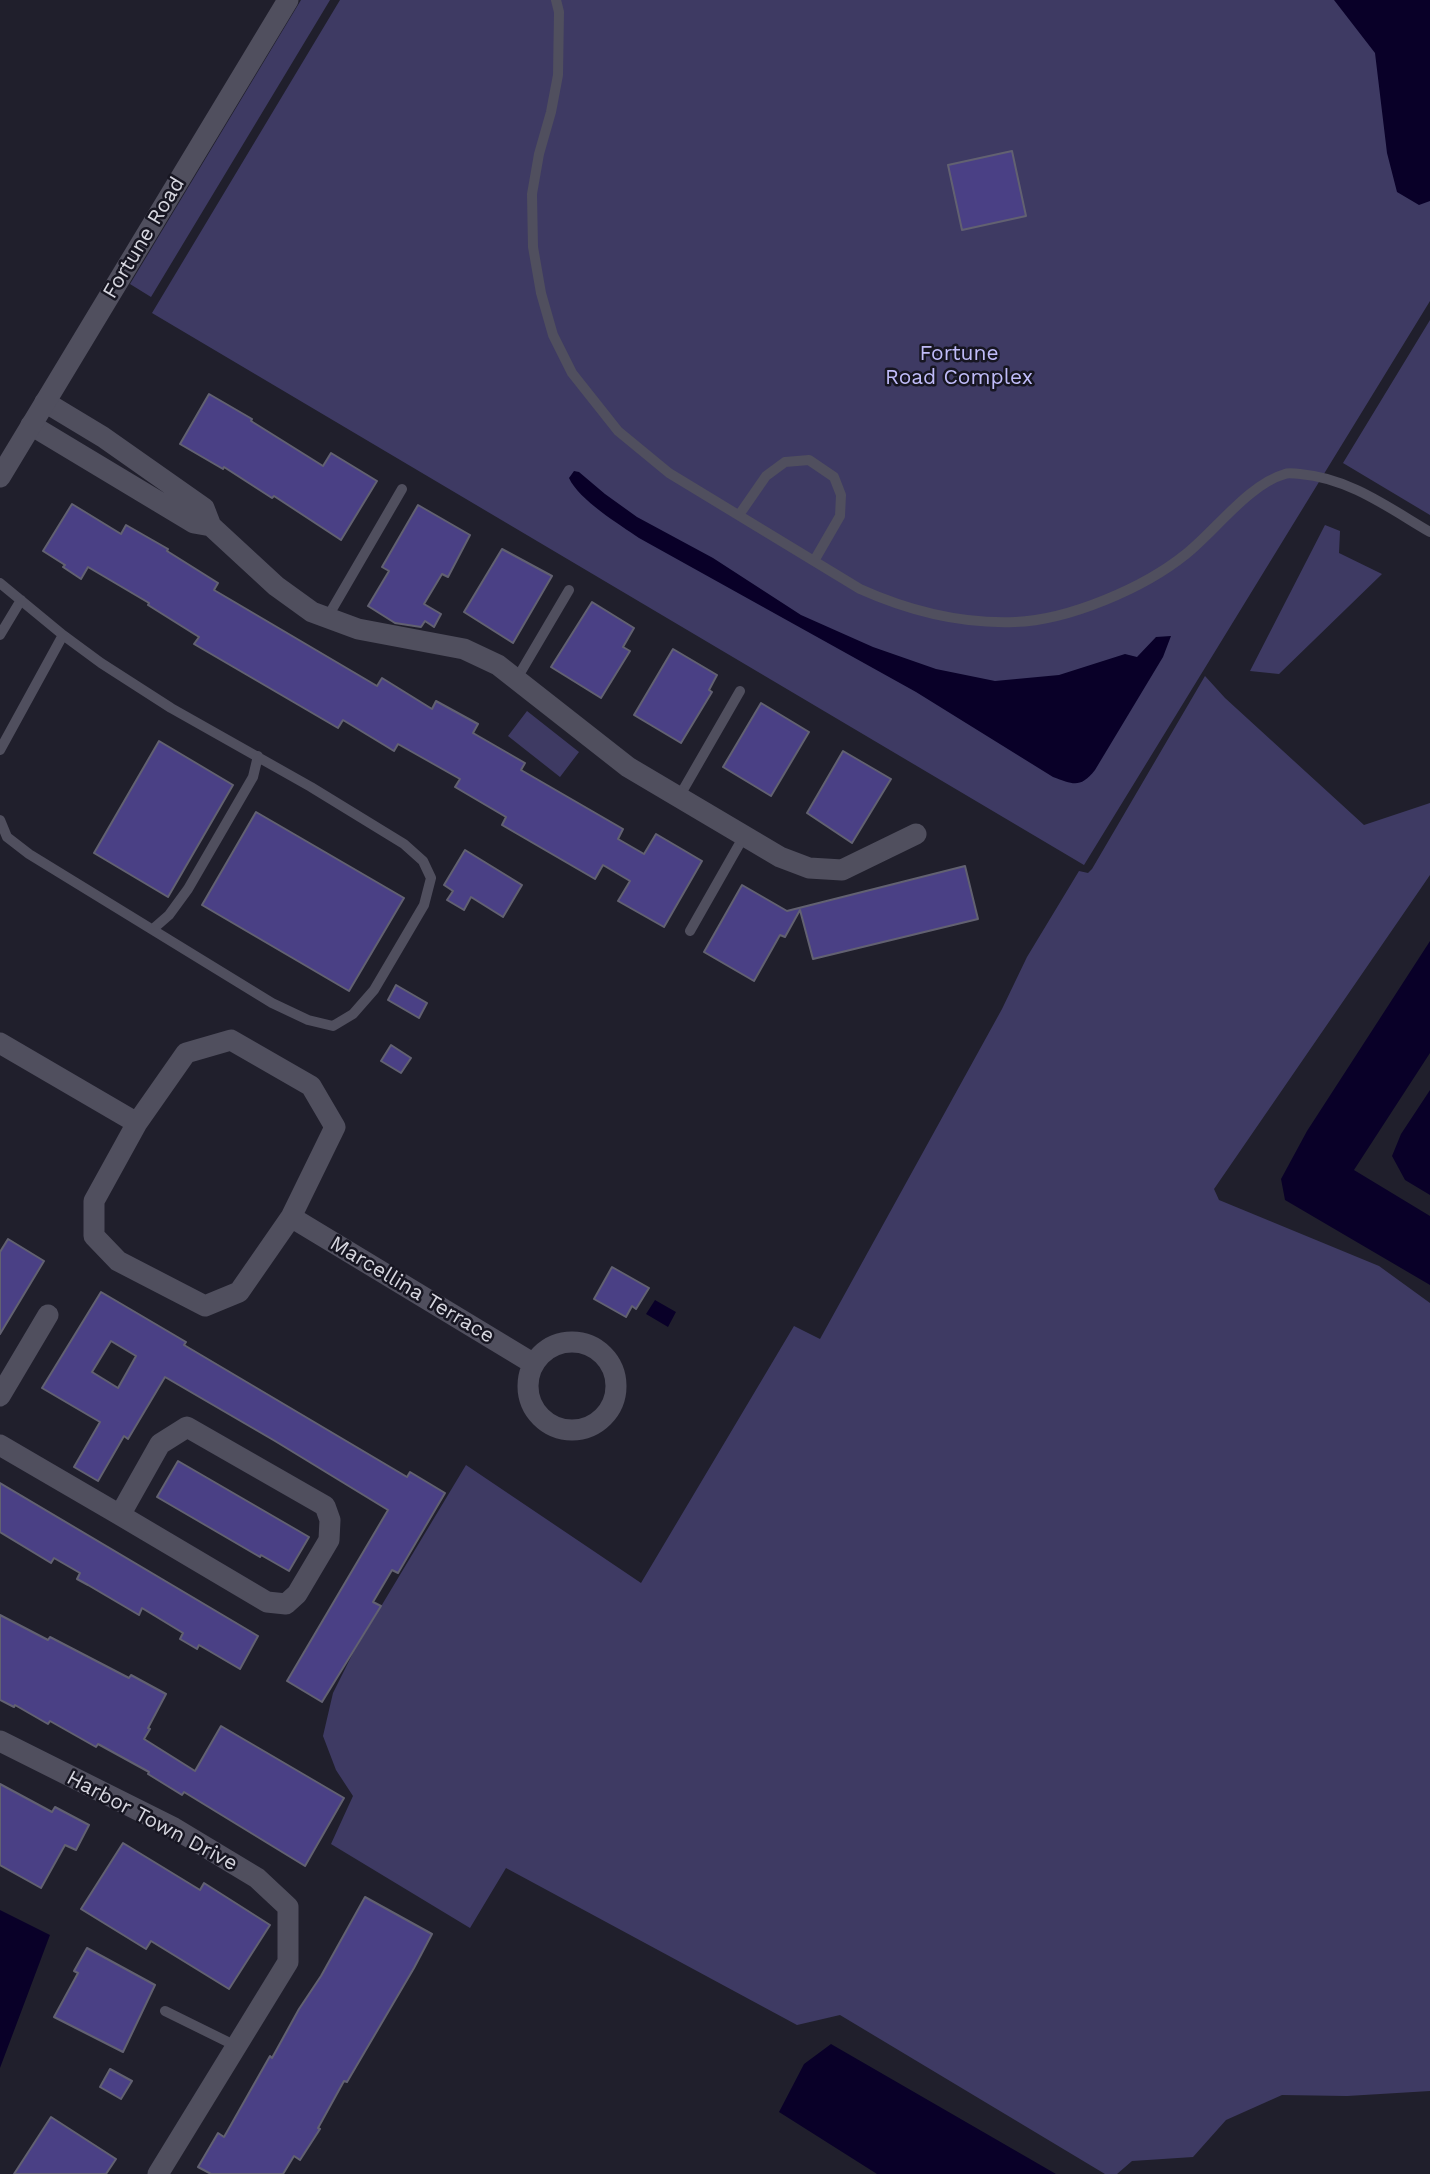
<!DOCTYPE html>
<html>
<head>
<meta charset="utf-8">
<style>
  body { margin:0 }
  canvas { display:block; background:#201f2c }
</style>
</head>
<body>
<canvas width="1430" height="2174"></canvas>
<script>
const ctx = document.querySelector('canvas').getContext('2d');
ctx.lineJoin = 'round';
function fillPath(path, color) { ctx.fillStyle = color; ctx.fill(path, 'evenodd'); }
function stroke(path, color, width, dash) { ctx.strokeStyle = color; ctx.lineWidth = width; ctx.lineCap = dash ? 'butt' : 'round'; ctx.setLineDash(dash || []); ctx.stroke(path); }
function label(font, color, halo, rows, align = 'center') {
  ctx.font = font + ' "Work Sans",sans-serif'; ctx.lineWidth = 5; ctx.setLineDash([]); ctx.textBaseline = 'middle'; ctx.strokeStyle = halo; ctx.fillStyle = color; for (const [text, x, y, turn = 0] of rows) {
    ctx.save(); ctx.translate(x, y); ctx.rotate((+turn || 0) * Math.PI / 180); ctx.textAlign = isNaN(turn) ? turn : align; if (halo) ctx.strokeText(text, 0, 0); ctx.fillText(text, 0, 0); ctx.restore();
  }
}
fillPath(new Path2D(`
  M 301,0 L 330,0 L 151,297 L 130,284 Z
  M 340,0 L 1430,0 L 1430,301 L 1084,865 L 152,313 Z
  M 1430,320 L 1430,515 L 1343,463 Z
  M 1325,525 L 1340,531 L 1339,553 L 1382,574 L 1279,674 L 1250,671 Z
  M 1205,676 L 1225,698 L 1364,825 L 1430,803 L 1430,875 L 1214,1189 L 1219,1200 L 1379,1266 L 1430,1303 L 1430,2091 L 1347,2096 L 1282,2095 L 1226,2120 L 1193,2157 L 1132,2161 L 1117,2174 L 1105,2174 L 840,2015 L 797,2025 L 506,1868 L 470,1928 L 331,1844 L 353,1796 L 336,1770 L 323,1736 L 333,1693 L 353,1653 L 466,1465 L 641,1583 L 794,1326 L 820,1339 L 1002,1009 L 1027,957 L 1079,871 L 1088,873 L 1092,869 Z
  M 527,711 L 579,752 L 560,777 L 508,736 Z`), '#3e3a63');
fillPath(new Path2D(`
  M 1334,0 L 1430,0 L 1430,201 L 1419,205 L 1397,192 L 1387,153 L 1375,53 Z
  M 574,471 L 579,472 L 605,494 L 637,517 L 713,558 L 801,615 L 873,647 L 936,669 L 995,681 L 1059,675 L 1125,654 L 1137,657 L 1156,637 L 1171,636 L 1163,657 L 1095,770 C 1080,789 1073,784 1053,777 L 916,692 L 639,538 C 619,524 579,500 569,478 Z
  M 1430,941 L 1430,1053 L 1354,1170 L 1430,1216 L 1430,1285 L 1285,1200 L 1281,1179 L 1307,1131 Z
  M 1430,1090 L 1430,1195 L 1405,1180 L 1392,1156 L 1401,1134 Z
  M 655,1300 L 676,1312 L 668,1327 L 646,1314 Z
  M 0,1910 L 50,1935 L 0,2068 Z
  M 831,2044 L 1056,2174 L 877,2174 L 779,2112 L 804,2064 Z`), '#090028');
const building = new Path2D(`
  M 1012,151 L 1026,216 L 962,230 L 948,165 Z
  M 209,394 L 252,419 L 251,421 L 323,466 L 331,453 L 377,481 L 341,540 L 274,496 L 272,498 L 224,467 L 223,469 L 180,444 Z
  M 72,504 L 121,534 L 126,525 L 168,549 L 167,551 L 218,583 L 214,590 L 377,686 L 382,678 L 432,709 L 436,701 L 478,724 L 473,733 L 525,763 L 521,770 L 623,829 L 618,839 L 644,854 L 656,834 L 702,861 L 664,927 L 618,901 L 630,881 L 603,865 L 595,879 L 502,825 L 506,817 L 455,787 L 460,779 L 398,744 L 394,751 L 343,720 L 338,728 L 194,644 L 199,637 L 148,605 L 149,603 L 88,567 L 81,579 L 63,567 L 65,565 L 43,551 Z
  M 418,505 L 470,535 L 448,577 L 442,574 L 424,604 L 441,614 L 434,627 L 425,621 L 421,627 L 395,623 L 368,606 L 389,571 L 382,567 Z
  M 502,549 L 552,576 L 513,643 L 464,612 Z
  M 592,602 L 634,628 L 623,647 L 630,651 L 601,698 L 551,667 Z
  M 673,649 L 717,675 L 709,690 L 712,692 L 681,743 L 634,715 Z
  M 761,703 L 809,732 L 771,796 L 723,767 Z
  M 159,741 L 233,785 L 168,897 L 94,853 Z
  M 843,751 L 891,779 L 852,843 L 807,813 Z
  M 256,812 L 404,898 L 349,991 L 202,905 Z
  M 465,850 L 522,885 L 503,917 L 471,897 L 464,910 L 447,900 L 453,891 L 444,885 Z
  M 965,866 L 978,919 L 813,959 L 800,910 L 785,937 L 780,935 L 754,981 L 704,952 L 742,885 L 787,911 Z
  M 396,985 L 427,1003 L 419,1018 L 388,1000 Z
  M 391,1045 L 411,1058 L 401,1073 L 381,1061 Z
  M 8,1239 L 44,1261 L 0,1334 L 0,1252 Z
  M 612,1267 L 649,1288 L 636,1309 L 632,1306 L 626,1317 L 594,1299 Z
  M 101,1292 L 186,1342 L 184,1345 L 407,1477 L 410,1472 L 445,1493 L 398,1573 L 392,1570 L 373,1602 L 381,1606 L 322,1702 L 287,1681 L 388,1510 L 275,1441 L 165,1377 L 128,1439 L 124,1436 L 98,1481 L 74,1467 L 100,1422 L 42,1388 ZM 111,1341 L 136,1356 L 118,1388 L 92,1372 Z
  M 178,1461 L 309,1537 L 289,1571 L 261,1555 L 260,1557 L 157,1497 Z
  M 0,1483 L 258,1636 L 240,1669 L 199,1645 L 197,1649 L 180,1639 L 183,1633 L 142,1608 L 139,1615 L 88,1585 L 77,1579 L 80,1573 L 54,1558 L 51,1563 L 0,1532 Z
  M 0,1615 L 48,1640 L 50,1637 L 129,1678 L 131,1675 L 166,1694 L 148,1728 L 150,1729 L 144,1739 L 195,1771 L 221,1726 L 344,1798 L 305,1866 L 184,1792 L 182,1795 L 148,1774 L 149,1772 L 98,1744 L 96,1747 L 50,1721 L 48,1724 L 15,1705 L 14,1707 L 0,1700 Z
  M 0,1784 L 52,1812 L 55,1807 L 89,1825 L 76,1850 L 65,1845 L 41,1888 L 0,1865 Z
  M 123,1843 L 200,1890 L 204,1883 L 270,1925 L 229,1989 L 151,1941 L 146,1949 L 81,1909 Z
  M 365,1897 L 432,1934 L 414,1968 L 347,2082 L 344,2081 L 318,2128 L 320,2129 L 300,2160 L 294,2156 L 283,2174 L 211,2174 L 198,2167 L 218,2133 L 224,2137 L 270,2056 L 272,2058 L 299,2009 L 321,1976 Z
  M 87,1948 L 155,1985 L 123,2052 L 54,2017 L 78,1973 L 74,1971 Z
  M 110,2069 L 132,2081 L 121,2099 L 100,2087 Z
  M 51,2117 L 116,2159 L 106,2174 L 14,2174 Z`);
fillPath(building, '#4a4085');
stroke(building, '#626171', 2);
stroke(new Path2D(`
  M 556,0 L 559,12 L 558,75 L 551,112 L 539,154 L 532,194 L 533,247 L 541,293 L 553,335 L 572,373 L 618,431 L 669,473 L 860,589 C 909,611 961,624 1015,622 C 1069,620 1144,588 1186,554 C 1215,531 1249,484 1285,474 C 1289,472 1295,474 1300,474 C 1349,478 1389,508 1430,532
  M 739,515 L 766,476 L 785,462 L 809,460 L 834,477 L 841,495 L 840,516 L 814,561
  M 0,583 L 63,635 L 0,750
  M 327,618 L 402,489
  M 0,635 L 21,600
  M 516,680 L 569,590
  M 679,797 L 740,691
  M 0,820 L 7,837 L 29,854 L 272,1003 L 308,1020 L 333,1026 L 353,1014 L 374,990 L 424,905 L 431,878 L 423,861 L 404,844 L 311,787 L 171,708 L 101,663 L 63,635
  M 153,929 L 169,915 L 188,889 L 253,777 L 258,756
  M 690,931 L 744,836
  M 165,2011 L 236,2046`), '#504f5e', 10);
stroke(new Path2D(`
  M 45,402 L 103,437 L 204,508 L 211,526 L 276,586 L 312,612 L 358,629 L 464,649 L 498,665 L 628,767 L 780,857 L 809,868 L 842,870 L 916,834
  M 31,425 L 194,523 L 211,526
  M 231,1040 L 311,1086 L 335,1127 L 291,1217 L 239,1292 L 205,1306 L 118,1261 L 94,1236 L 94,1201 L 137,1123 L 186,1053 Z
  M 0,1043 L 137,1123
  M 291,1217 L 534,1364
  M528 1386a44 44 0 1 1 88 0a44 44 0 1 1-88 0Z
  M 0,1396 L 48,1315
  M 187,1427 L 325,1506 L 330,1520 L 329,1540 L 297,1594 L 286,1604 L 267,1602 L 120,1515 L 160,1444 Z
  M 0,1445 L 120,1515
  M 0,1741 L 174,1828 L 257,1878 L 288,1907 L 288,1962 L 158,2174`), '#504f5e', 21);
stroke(new Path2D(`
  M 0,477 L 288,0`), '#504f5e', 21);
label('21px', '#d6d6df', '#171622', [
  ["Fortune Road",144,238,-59],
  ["Marcellina Terrace",412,1290,31],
  ["Harbor Town Drive",152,1821,28]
]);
label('21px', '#c0bcf9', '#171622', [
  ["Fortune",959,354],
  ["Road Complex",959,378]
]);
</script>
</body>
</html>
